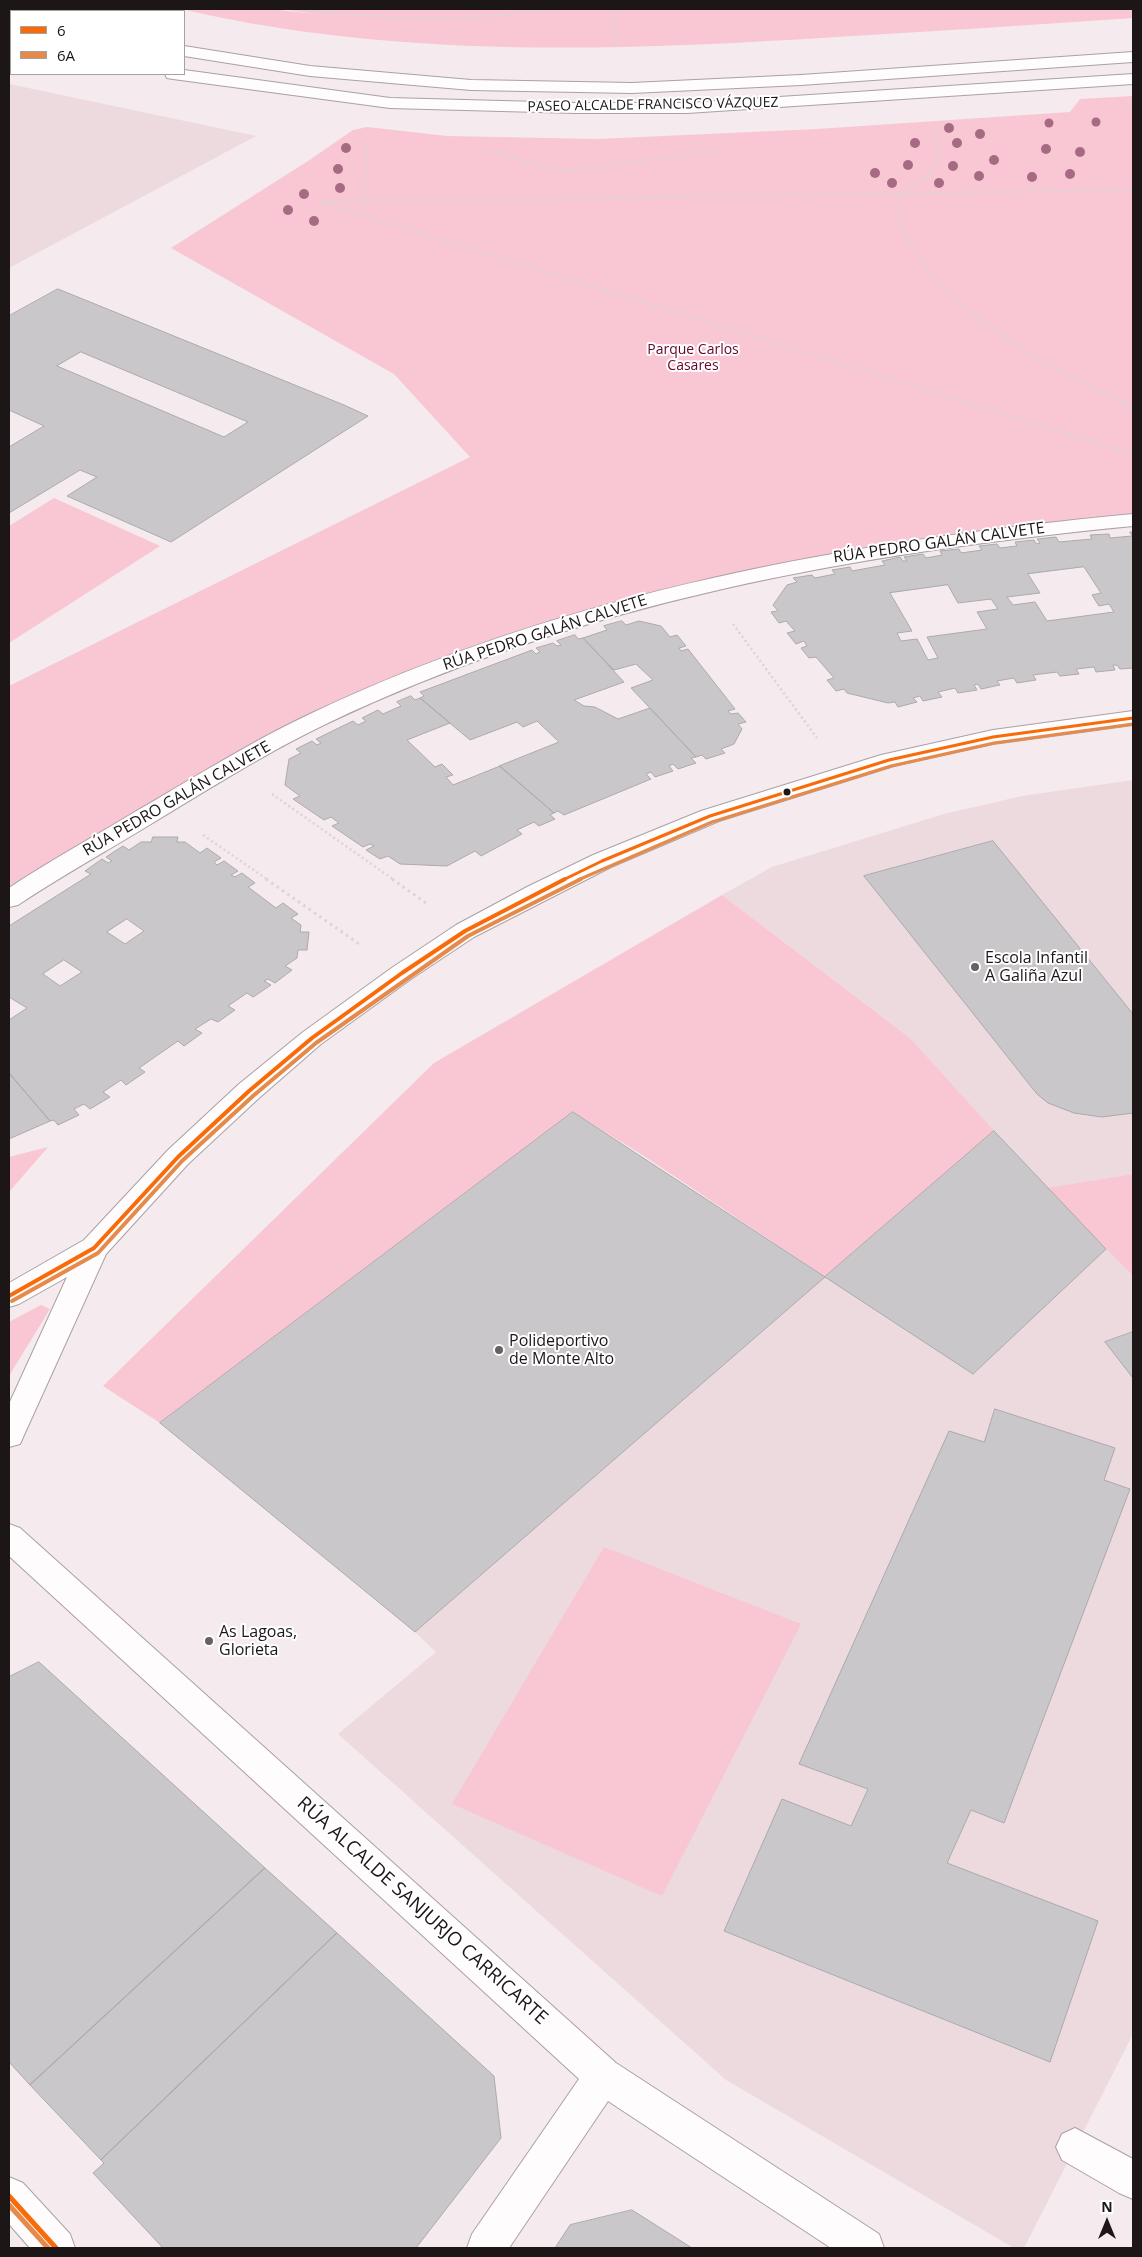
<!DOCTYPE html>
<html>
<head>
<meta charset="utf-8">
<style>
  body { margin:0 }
  #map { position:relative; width:1142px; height:2257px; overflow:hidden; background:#f5eaed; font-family:"Open Sans",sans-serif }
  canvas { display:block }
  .frame { position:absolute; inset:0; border:10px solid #1c1617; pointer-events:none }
  .legend { position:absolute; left:10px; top:10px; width:175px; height:65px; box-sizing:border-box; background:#fff; border:1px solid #a4a2a2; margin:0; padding:6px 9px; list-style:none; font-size:15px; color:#1c1617 }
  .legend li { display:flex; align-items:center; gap:10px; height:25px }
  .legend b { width:25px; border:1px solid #a4a2a2 }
  .north { position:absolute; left:1082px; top:2197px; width:50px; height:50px; -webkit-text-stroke:4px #fff; paint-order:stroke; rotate:0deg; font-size:14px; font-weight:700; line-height:20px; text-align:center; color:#1c1617 }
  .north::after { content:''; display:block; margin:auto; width:18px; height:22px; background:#1c1617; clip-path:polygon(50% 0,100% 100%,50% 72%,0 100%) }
</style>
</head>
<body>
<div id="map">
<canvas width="1142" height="2257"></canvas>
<div class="frame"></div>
<ul class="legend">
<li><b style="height:6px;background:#f96b09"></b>6</li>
<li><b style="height:6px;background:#e68a4b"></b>6A</li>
</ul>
<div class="north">N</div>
</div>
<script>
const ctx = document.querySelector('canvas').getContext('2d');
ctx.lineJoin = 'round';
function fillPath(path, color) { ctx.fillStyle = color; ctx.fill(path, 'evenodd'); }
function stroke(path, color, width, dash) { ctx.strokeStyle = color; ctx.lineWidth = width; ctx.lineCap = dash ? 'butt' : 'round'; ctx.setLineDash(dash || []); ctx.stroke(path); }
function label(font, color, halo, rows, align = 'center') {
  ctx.font = font + ' "Open Sans",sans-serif'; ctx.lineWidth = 4; ctx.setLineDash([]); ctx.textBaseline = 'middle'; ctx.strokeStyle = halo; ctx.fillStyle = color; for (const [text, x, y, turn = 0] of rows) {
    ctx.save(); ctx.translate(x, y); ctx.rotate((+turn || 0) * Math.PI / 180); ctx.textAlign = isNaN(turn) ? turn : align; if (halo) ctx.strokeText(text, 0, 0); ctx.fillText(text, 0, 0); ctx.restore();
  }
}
fillPath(new Path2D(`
  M 9,84 L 256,136 L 9,268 Z
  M 1133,780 L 1133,1174 L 1048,1188 L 1133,1276 L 1133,2034 L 1024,2248 L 1014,2248 L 726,2080 L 338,1734 L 436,1652 L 415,1632 L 993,1131 L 910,1038 L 722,895 L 772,867 L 944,814 L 1022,796 Z`), '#eddade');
fillPath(new Path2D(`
  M 181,9 L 269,9 L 316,14 L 281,9 L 1133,9 L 1133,18 C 1034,25 935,31 836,37 C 618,51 395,59 181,9 Z
  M 1133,96 L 1133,520 L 1030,529 L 705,585 L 414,677 L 162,807 L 9,899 L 9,686 L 470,457 L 394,374 L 171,248 L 308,161 L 353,130 L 367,127 L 447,136 L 597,139 L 817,129 L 1070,112 L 1080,99 Z
  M 54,498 L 160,546 L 9,643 L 9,526 Z
  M 722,895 L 910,1038 L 994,1131 L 825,1277 L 647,1158 L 573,1112 L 160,1423 L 103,1386 L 434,1063 Z
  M 48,1147 L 9,1192 L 9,1157 Z
  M 1133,1174 L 1133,1276 L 1047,1188 Z
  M 41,1305 L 50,1309 L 9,1376 L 9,1322 Z
  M 604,1547 L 801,1624 L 662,1896 L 452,1804 Z`), '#f8c7d3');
const building = new Path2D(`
  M 58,289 L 344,405 L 368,416 L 171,542 L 67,496 L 97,477 L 80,470 L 9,513 L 9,447 L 44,426 L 9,410 L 9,316 ZM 81,352 L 248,422 L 224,437 L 57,366 Z
  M 1130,532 L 1133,532 L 1133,668 L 1120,669 L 1117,665 L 1113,665 L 1115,670 L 1096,672 L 1094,667 L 1076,669 L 1079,674 L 1060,676 L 1057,672 L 1033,675 L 1036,680 L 1017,683 L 1014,678 L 997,681 L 1000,685 L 981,689 L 978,684 L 974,685 L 977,690 L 958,693 L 955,688 L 938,692 L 942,697 L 923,701 L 920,696 L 913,698 L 917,702 L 898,707 L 895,702 L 888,703 L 847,693 L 844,689 L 836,691 L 827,680 L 834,678 L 816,657 L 809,658 L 801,648 L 807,646 L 804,641 L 796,644 L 787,633 L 795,631 L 786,621 L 779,623 L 771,612 L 778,611 L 773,605 L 787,585 L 797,582 L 793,578 L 812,575 L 815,578 L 835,574 L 832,570 L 850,567 L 852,571 L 885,565 L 882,561 L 900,557 L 903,561 L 907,561 L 904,557 L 923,554 L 926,558 L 942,555 L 940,551 L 959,549 L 961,553 L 982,550 L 979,546 L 997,544 L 1000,548 L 1017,546 L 1015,542 L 1034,540 L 1036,544 L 1040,543 L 1037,539 L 1056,537 L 1059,542 L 1092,539 L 1090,535 L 1109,534 L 1110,538 L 1132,536 ZM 1084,567 L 1101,593 L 1092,595 L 1099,606 L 1109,604 L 1114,612 L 1047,621 L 1035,602 L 1013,605 L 1007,597 L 1040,593 L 1028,574 ZM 948,585 L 958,603 L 991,599 L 998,609 L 977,612 L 987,629 L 927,637 L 938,658 L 928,660 L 917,639 L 901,641 L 897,633 L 912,631 L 890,593 Z
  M 622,621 L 626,625 L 639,621 L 661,626 L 670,637 L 677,635 L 686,646 L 679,648 L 681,651 L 688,649 L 735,709 L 728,711 L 731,714 L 738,713 L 746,722 L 738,724 L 742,729 L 734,744 L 721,749 L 725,753 L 706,759 L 702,755 L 696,757 L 631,688 L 653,680 L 636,664 L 614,670 L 583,638 L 607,630 L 604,626 Z
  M 575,635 L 578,639 L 583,638 L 624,682 L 574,700 L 584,706 L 595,707 L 618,719 L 650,708 L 696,757 L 691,758 L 696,763 L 678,769 L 673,764 L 669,766 L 673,771 L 655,777 L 651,772 L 646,774 L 651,779 L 564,815 L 558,811 L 554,813 L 499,766 L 559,742 L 537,721 L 523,727 L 517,722 L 470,740 L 420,698 L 424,696 L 420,692 L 532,650 L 536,654 L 540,652 L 536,648 L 553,643 L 557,646 L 561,645 L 557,641 Z
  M 411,696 L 415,700 L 420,698 L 450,723 L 407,740 L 435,767 L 442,764 L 453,775 L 446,777 L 453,785 L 500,766 L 554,813 L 550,815 L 555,819 L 539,826 L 534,822 L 517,830 L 522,834 L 481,856 L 475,851 L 447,866 L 400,864 L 388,856 L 380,859 L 366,850 L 374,846 L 370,844 L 363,847 L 332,826 L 339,823 L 331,817 L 324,820 L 293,799 L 300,796 L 285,785 L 289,759 L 301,753 L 296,749 L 312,741 L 317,745 L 321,743 L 316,739 L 353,721 L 358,725 L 366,721 L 362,718 L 378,710 L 383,714 L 401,706 L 397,702 Z
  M 153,837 L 178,837 L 177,842 L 185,842 L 200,853 L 207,848 L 221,858 L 214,862 L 217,865 L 224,861 L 238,871 L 231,875 L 235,877 L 242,873 L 255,883 L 248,887 L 276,908 L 283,903 L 298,914 L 291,918 L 301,925 L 300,932 L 309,932 L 307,950 L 298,950 L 297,958 L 285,966 L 292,970 L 275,983 L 268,979 L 264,981 L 271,985 L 253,997 L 247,993 L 228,1006 L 235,1010 L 218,1022 L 211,1019 L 195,1029 L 202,1033 L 184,1046 L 178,1041 L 139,1068 L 145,1072 L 126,1085 L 121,1080 L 103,1092 L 110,1097 L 90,1109 L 84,1104 L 74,1109 L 79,1115 L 58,1125 L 54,1120 L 50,1121 L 9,1073 L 9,1020 L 27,1008 L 9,997 L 9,926 L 91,874 L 85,871 L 102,859 L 108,863 L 112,861 L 106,857 L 123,846 L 129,850 L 141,842 L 151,842 ZM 127,919 L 144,931 L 125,944 L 107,932 ZM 64,960 L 82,972 L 60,986 L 43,974 Z
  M 993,841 L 1133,1014 L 1133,1113 L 1102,1117 L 1074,1113 L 1048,1103 L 1037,1094 L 864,876 Z
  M 9,1073 L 50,1121 L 9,1139 Z
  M 573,1112 L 825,1277 L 415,1632 L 160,1423 Z
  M 994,1131 L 1106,1249 L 973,1374 L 825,1277 Z
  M 1133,1332 L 1133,1378 L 1105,1342 Z
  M 995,1409 L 1115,1448 L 1104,1480 L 1130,1489 L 1004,1823 L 971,1810 L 947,1863 L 1098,1921 L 1050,2062 L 724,1931 L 782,1799 L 851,1826 L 868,1789 L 799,1764 L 949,1431 L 984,1442 Z
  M 39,1662 L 265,1868 L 30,2085 L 9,2062 L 9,1677 Z
  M 265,1868 L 337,1933 L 101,2160 L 30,2085 Z
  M 337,1933 L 494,2076 L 501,2138 L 416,2248 L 163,2248 L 93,2173 L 104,2163 L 101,2160 Z
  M 632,2210 L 692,2248 L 555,2248 L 570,2225 Z`);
fillPath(building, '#c9c7ca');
stroke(building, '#abaaac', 1);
const lane = new Path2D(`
  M 1075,2128 L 1133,2159 L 1133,2199 L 1119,2193 L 1062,2160 L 1056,2147 L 1062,2134 Z`);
const street = new Path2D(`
  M 1133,514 L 1133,526 C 855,553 582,602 328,723 C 267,752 209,789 151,824 C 107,851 61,876 18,905 L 9,907 L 9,888 C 49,861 92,838 133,813 C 192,779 250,742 312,713 C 569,591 851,541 1133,514 Z
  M 1133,711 L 1133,725 L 993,744 L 894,766 L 719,821 L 611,867 L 474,937 L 411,979 L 321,1044 L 259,1098 L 188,1164 L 106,1254 L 24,1435 L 20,1444 L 9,1447 L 9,1404 L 67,1277 L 19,1304 L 9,1307 L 9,1283 L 84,1240 L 168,1150 L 239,1084 L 303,1032 L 393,967 L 456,925 L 527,887 L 593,855 L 701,811 L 881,755 L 993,730 Z
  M 9,1524 L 20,1528 L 616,2063 L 879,2234 L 884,2248 L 831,2248 L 608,2101 L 509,2248 L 467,2248 L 472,2234 L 579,2079 L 9,1556 Z
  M 9,2177 L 23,2183 L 70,2234 L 75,2248 L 30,2248 L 9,2224 Z`);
const secondary = new Path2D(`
  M 9,9 L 19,9 L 21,11 L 11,11 L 11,15 L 9,15 Z
  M 9,30 L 11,30 L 11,40 L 9,40 Z
  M 184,46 L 310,66 L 471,80 L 632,83 L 801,75 L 1133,52 L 1133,62 L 801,85 L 632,93 L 471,90 L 310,76 L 184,56 Z
  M 184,70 L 390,98 L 576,103 L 687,103 L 1133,74 L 1133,84 L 687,113 L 576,113 L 390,108 L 173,79 L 167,78 L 165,74 L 184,74 Z`);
stroke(lane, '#aaa1a3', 2);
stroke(street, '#aaa1a3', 2);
stroke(secondary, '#aaa1a3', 2);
stroke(new Path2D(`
  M 89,9 L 99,11
  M 138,9 L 148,11
  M 294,9 C 381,19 466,22 553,9
  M 615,46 L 614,15 L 617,9
  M 932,133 L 936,141 L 939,159 L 924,180 L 899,194 L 900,227 L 931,275 L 975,316 L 1042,363 L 1100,391
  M 487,149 L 560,172 L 725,149
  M 364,201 L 367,142
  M 930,391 L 320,202 L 1133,190`), '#d8d6d6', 2, [2, 2.5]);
stroke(new Path2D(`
  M 926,390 L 1133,454
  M 1098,390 L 1133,407
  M 733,624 L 817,738
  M 272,794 L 394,880
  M 203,835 L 268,880`), '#d8d6d6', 2.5, [2, 3]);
stroke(new Path2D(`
  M 266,879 L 362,946
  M 392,879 L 426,903`), '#d8d6d6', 3, [2.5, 4]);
fillPath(lane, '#fefcfc');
fillPath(street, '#fefcfc');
fillPath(secondary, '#fefcfc');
stroke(new Path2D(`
  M 563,880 L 602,861 L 710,816 L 889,760 L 993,737 L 1133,718`), '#f96b09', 3);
stroke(new Path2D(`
  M 9,1296 L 94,1248 L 178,1157 L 249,1091 L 312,1038 L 402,973 L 465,931 L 565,879`), '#f96b09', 4);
stroke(new Path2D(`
  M 9,2196 L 56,2248`), '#f96b09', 5);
stroke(new Path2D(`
  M 578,880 L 712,822 L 891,766 L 994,743 L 1133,724`), '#e68a4b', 3);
stroke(new Path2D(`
  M 12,1301 L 98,1253 L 182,1161 L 253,1096 L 316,1043 L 468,936 L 581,879`), '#e68a4b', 4);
stroke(new Path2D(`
  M 9,2205 L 48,2248`), '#e68a4b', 5);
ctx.fillStyle = '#a66b83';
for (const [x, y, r] of [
  [1096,122,4.5],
  [1049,123,4.5],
  [949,128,5],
  [980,134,5],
  [915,143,5],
  [957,143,5],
  [346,148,5],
  [1046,149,5],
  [1080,152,5],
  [994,160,5],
  [908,165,5],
  [953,166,5],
  [338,169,5],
  [875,173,5],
  [1070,174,5],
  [979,176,5],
  [1032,177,5],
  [892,183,5],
  [939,183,5],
  [340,188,5],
  [304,194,5],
  [288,210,5],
  [314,221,5]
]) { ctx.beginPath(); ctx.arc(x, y, r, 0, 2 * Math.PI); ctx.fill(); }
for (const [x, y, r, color] of [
  [787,792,4.5,"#1c1617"],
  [975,967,5,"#686062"],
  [499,1350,5,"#686062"],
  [209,1641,5,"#686062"]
]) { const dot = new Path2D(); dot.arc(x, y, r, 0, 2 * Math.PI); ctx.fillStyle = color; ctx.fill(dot); stroke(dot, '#fff', 2); }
label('14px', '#1c1617', '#fff', [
  ["PASEO ALCALDE FRANCISCO VÁZQUEZ",653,105,-1]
]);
label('14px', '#65032c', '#fff', [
  ["Parque Carlos",693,350],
  ["Casares",693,366]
]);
label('16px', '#1c1617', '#fff', [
  ["RÚA PEDRO GALÁN CALVETE",939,543,-8],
  ["RÚA PEDRO GALÁN CALVETE",545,633,-18],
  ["RÚA PEDRO GALÁN CALVETE",177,799,-30]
]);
label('16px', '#1c1617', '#fff', [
  ["Escola Infantil",985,958],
  ["A Galiña Azul",985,976],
  ["Polideportivo",509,1341],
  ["de Monte Alto",509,1359],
  ["As Lagoas,",219,1632],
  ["Glorieta",219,1650]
], 'left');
label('19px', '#1c1617', '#fff', [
  ["RÚA ALCALDE SANJURJO CARRICARTE",422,1911,42]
]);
</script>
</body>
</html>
